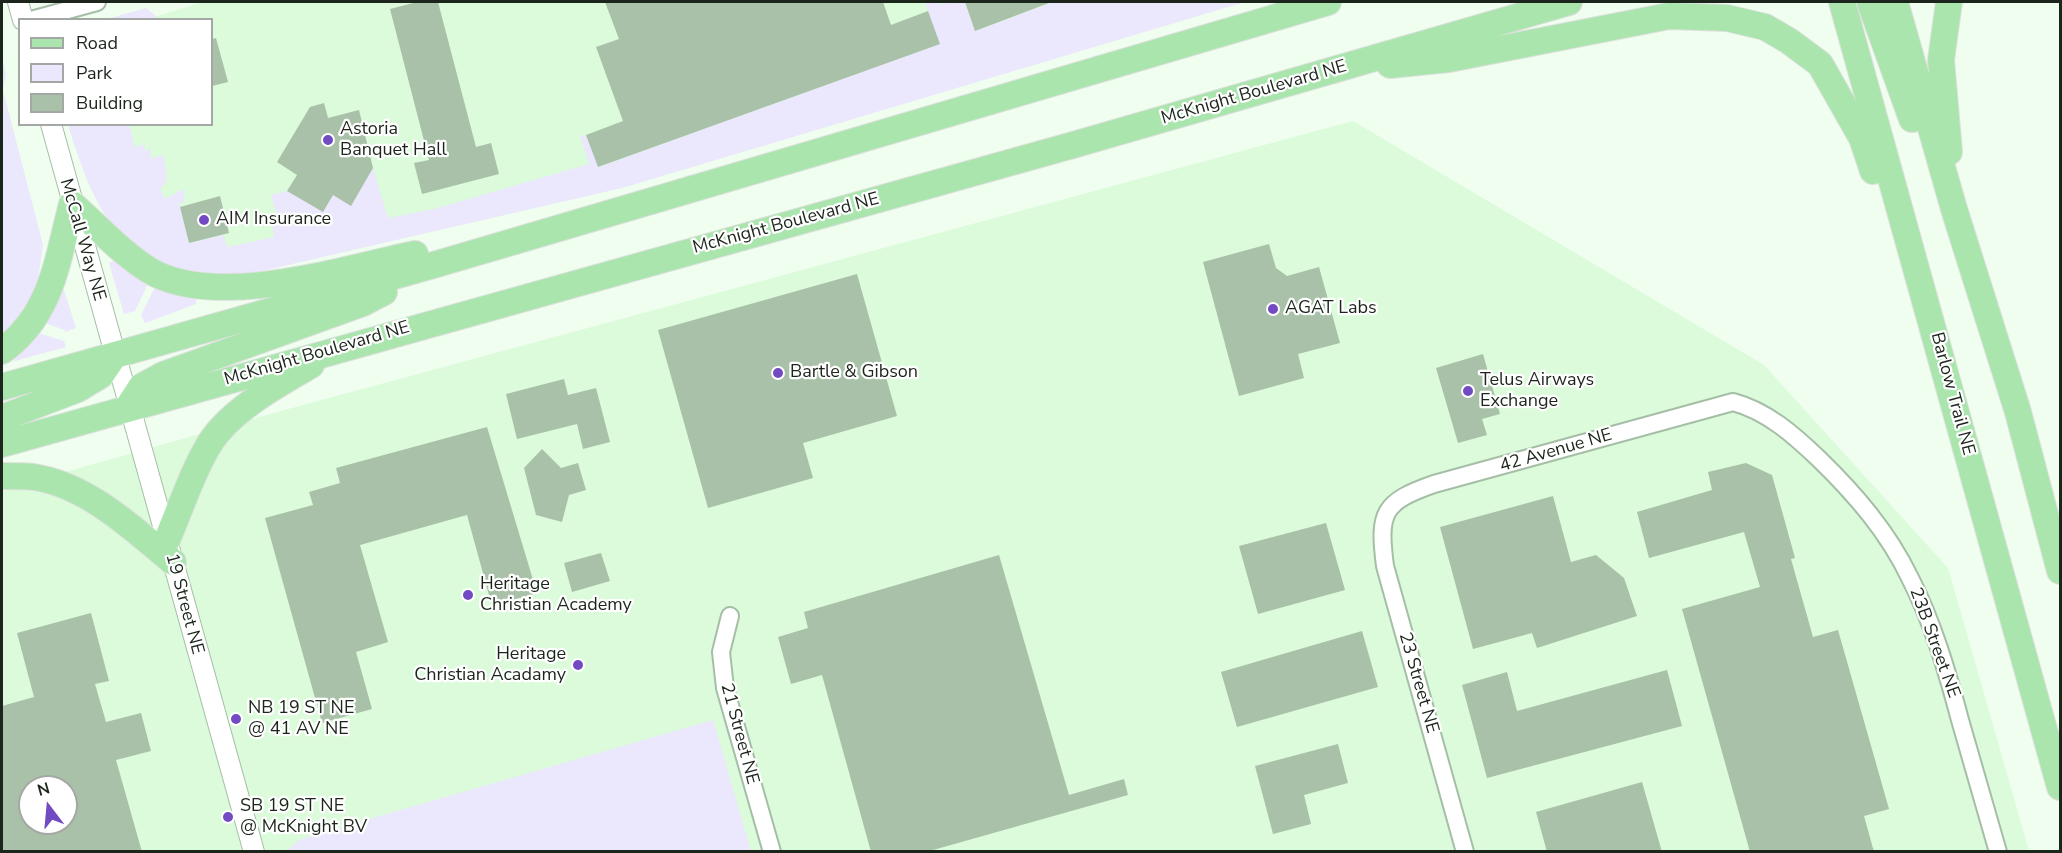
<!DOCTYPE html>
<html>
<head>
<meta charset="utf-8">
<style>
  body { margin:0 }
  #map { position:relative; width:2062px; height:853px; overflow:hidden; background:#effeef; font-family:"Nunito Sans",sans-serif }
  canvas { display:block }
  .frame { position:absolute; inset:0; border:3px solid #1c251c; pointer-events:none }
  .legend { position:absolute; left:18px; top:18px; width:195px; height:108px; box-sizing:border-box; background:#fff; border:2px solid #a4a8a4; margin:0; padding:8px 10px; list-style:none; font-size:18px; color:#1c251c }
  .legend li { display:flex; align-items:center; gap:12px; height:30px }
  .legend b { width:30px; border:2px solid #a4a8a4 }
  .north { position:absolute; left:18px; top:775px; width:60px; height:60px; box-sizing:border-box; background:#fff; border:2px solid #a4a8a4; border-radius:50%; rotate:344deg; font-size:16px; font-weight:700; line-height:24px; text-align:center; color:#1c251c }
  .north::after { content:''; display:block; margin:auto; width:21px; height:27px; background:#724ac2; clip-path:polygon(50% 0,100% 100%,50% 72%,0 100%) }
</style>
</head>
<body>
<div id="map">
<canvas width="2062" height="853"></canvas>
<div class="frame"></div>
<ul class="legend">
<li><b style="height:8px;background:#a9e5ad"></b>Road</li>
<li><b style="height:16px;background:#ebe7fc"></b>Park</li>
<li><b style="height:16px;background:#a8c1a8"></b>Building</li>
</ul>
<div class="north">N</div>
</div>
<script>
const ctx = document.querySelector('canvas').getContext('2d');
ctx.lineJoin = 'round';
function fillPath(path, color) { ctx.fillStyle = color; ctx.fill(path, 'evenodd'); }
function stroke(path, color, width, dash) { ctx.strokeStyle = color; ctx.lineWidth = width; ctx.lineCap = dash ? 'butt' : 'round'; ctx.setLineDash(dash || []); ctx.stroke(path); }
function label(font, color, halo, rows, align = 'center') {
  ctx.font = font + ' "Nunito Sans",sans-serif'; ctx.lineWidth = 4.5; ctx.setLineDash([]); ctx.textBaseline = 'middle'; ctx.strokeStyle = halo; ctx.fillStyle = color; for (const [text, x, y, turn = 0] of rows) {
    ctx.save(); ctx.translate(x, y); ctx.rotate((+turn || 0) * Math.PI / 180); ctx.textAlign = isNaN(turn) ? turn : align; if (halo) ctx.strokeText(text, 0, 0); ctx.fillText(text, 0, 0); ctx.restore();
  }
}
fillPath(new Path2D(`
  M 203,2 L 1079,2 L 670,152 L 392,224 L 216,260 L 152,242 L 117,125 L 212,124 L 212,20 L 148,19 Z
  M 1353,121 L 1764,365 L 1948,568 L 2029,851 L 2,852 L 2,490 L 281,411 ZM 30,787 L 66,787 L 66,823 L 30,823 Z`), '#dbfbdb');
fillPath(new Path2D(`
  M 925,2 L 939,2 L 941,5 L 950,2 L 965,2 L 976,31 L 1053,2 L 1245,2 L 622,188 L 249,274 L 214,276 L 166,268 L 163,262 L 155,263 C 143,253 129,244 119,233 C 92,203 80,162 68,125 L 129,125 L 135,147 L 146,144 L 143,149 L 147,151 L 150,147 L 151,158 L 163,155 C 165,167 171,181 160,189 L 165,199 L 183,189 L 185,198 L 183,199 L 184,202 L 179,203 L 189,243 L 223,235 L 228,247 L 274,237 L 272,224 L 265,224 L 263,221 L 277,217 L 271,195 L 287,191 L 333,195 L 351,205 L 373,168 L 388,218 L 434,209 L 589,164 L 580,136 L 586,135 L 599,167 L 939,44 Z
  M 146,8 L 155,15 L 157,19 L 107,19 Z
  M 2,58 L 6,74 L 3,90 L 43,245 L 38,279 L 28,306 L 23,307 L 21,311 L 22,316 L 2,339 Z
  M 117,259 L 148,284 L 135,311 L 124,314 L 109,263 Z
  M 157,286 L 196,296 L 196,304 L 145,323 L 141,315 L 155,287 Z
  M 64,290 L 76,328 L 65,332 L 65,330 L 42,322 L 57,291 Z
  M 38,333 L 64,341 L 66,347 L 15,361 L 12,356 Z
  M 713,720 L 751,851 L 288,851 L 288,850 L 299,840 L 324,832 Z`), '#ebe7fc');
fillPath(new Path2D(`
  M 417,2 L 438,2 L 476,147 L 491,143 L 499,174 L 422,194 L 414,163 L 429,160 L 390,9 Z
  M 605,2 L 883,2 L 891,25 L 928,11 L 940,44 L 598,167 L 586,135 L 623,121 L 596,47 L 619,39 Z
  M 965,2 L 1049,2 L 1049,3 L 975,31 Z
  M 216,38 L 228,82 L 212,86 L 212,39 Z
  M 324,103 L 328,118 L 359,110 L 373,168 L 351,206 L 333,195 L 323,212 L 287,191 L 297,175 L 277,162 L 310,107 Z
  M 220,196 L 229,233 L 189,243 L 180,207 Z
  M 1269,244 L 1276,268 L 1287,276 L 1319,267 L 1340,343 L 1298,354 L 1304,378 L 1239,396 L 1203,262 Z
  M 857,274 L 897,416 L 803,443 L 813,478 L 708,508 L 658,330 Z
  M 1483,354 L 1500,414 L 1482,419 L 1487,435 L 1458,443 L 1436,368 Z
  M 564,379 L 568,395 L 596,388 L 610,442 L 583,449 L 577,424 L 517,439 L 506,394 Z
  M 487,427 L 537,593 L 492,606 L 467,515 L 360,545 L 388,642 L 356,652 L 372,709 L 322,723 L 265,518 L 313,505 L 309,492 L 340,483 L 336,468 Z
  M 542,449 L 561,468 L 578,463 L 586,490 L 569,495 L 562,522 L 536,515 L 524,468 Z
  M 1746,463 L 1772,475 L 1795,558 L 1791,559 L 1813,637 L 1838,630 L 1889,809 L 1864,816 L 1874,852 L 1750,852 L 1682,609 L 1760,587 L 1744,532 L 1649,558 L 1637,512 L 1712,490 L 1708,472 Z
  M 1553,496 L 1571,562 L 1596,555 L 1624,578 L 1637,616 L 1537,648 L 1532,633 L 1473,649 L 1440,527 Z
  M 1326,523 L 1345,590 L 1258,614 L 1239,546 Z
  M 601,553 L 610,581 L 572,592 L 564,563 Z
  M 999,555 L 1069,795 L 1124,779 L 1128,795 L 926,852 L 871,852 L 822,675 L 791,684 L 778,637 L 808,628 L 804,612 Z
  M 91,613 L 109,681 L 95,684 L 106,722 L 141,713 L 151,751 L 116,760 L 142,852 L 2,852 L 2,706 L 34,697 L 17,633 ZM 30,787 L 66,787 L 66,823 L 30,823 Z
  M 1362,631 L 1378,687 L 1237,727 L 1221,672 Z
  M 1667,670 L 1682,726 L 1487,778 L 1462,685 L 1507,672 L 1517,711 Z
  M 1338,744 L 1348,783 L 1304,795 L 1311,824 L 1273,834 L 1255,766 Z
  M 1642,782 L 1662,852 L 1547,852 L 1536,812 Z`), '#a8c1a8');
const minor = new Path2D(`
  M 31,20 L 97,2
  M 730,616 L 721,652 L 725,688 L 772,852
  M 1465,852 L 1385,566 C 1378,512 1383,502 1434,484 L 1733,402 C 1767,411 1794,435 1819,459 C 1855,494 1888,532 1910,578 C 1933,623 1947,671 1960,720 C 1973,764 1985,808 1998,852`);
const tertiary = new Path2D(`
  M 18,2 L 23,20
  M 51,124 L 254,852`);
const primary = new Path2D(`
  M 1842,2 L 2060,787
  M 1870,2 L 1912,119
  M 1895,2 L 1954,209 L 2018,412 L 2060,571
  M 1949,2 L 1941,60 L 1949,152
  M 1390,65 L 1449,59 L 1669,16 L 1727,18 L 1765,27 L 1789,41 L 1820,64 L 1862,138 L 1873,171
  M 2,351 C 52,315 57,261 72,204 C 96,225 128,260 156,274 C 225,307 343,269 415,254
  M 2,387 L 437,264 L 1328,2
  M 128,407 L 141,387 L 163,375 L 363,303 L 384,292
  M 2,418 L 78,389 L 101,375 L 114,356
  M 2,444 L 1073,145 L 1569,2
  M 2,476 C 12,476 24,476 34,477 C 87,485 134,529 173,562
  M 167,540 C 180,510 198,455 218,432 C 243,403 279,384 311,365`);
stroke(minor, '#a5bea6', 20);
stroke(tertiary, '#a5bea6', 22);
stroke(primary, '#dfe0df', 28);
stroke(minor, '#fff', 16);
stroke(tertiary, '#fff', 20);
stroke(primary, '#a9e5ad', 26);
for (const [x, y, r, color] of [
  [328,140,6,"#724ac2"],
  [204,220,6,"#724ac2"],
  [1273,309,6,"#724ac2"],
  [778,373,6,"#724ac2"],
  [1468,391,6,"#724ac2"],
  [468,595,6,"#724ac2"],
  [578,665,6,"#724ac2"],
  [236,719,6,"#724ac2"],
  [228,817,6,"#724ac2"]
]) { const dot = new Path2D(); dot.arc(x, y, r, 0, 2 * Math.PI); ctx.fillStyle = color; ctx.fill(dot); stroke(dot, '#fff', 2); }
label('18px', '#1c251c', '#fff', [
  ["McKnight Boulevard NE",1254,93,-16],
  ["McKnight Boulevard NE",786,224,-15],
  ["McCall Way NE",82,240,74],
  ["McKnight Boulevard NE",317,354,-16],
  ["Barlow Trail NE",1952,394,75],
  ["42 Avenue NE",1556,451,-16],
  ["19 Street NE",184,604,75],
  ["23B Street NE",1934,643,70],
  ["23 Street NE",1418,683,74],
  ["21 Street NE",739,734,75]
]);
label('18px', '#1c251c', '#fff', [
  ["Astoria",340,130],
  ["Banquet Hall",340,151],
  ["AIM Insurance",216,220],
  ["AGAT Labs",1285,309],
  ["Bartle & Gibson",790,373],
  ["Telus Airways",1480,381],
  ["Exchange",1480,402],
  ["Heritage",480,585],
  ["Christian Academy",480,606],
  ["Heritage",566,655,"right"],
  ["Christian Acadamy",566,676,"right"],
  ["NB 19 ST NE",248,709],
  ["@ 41 AV NE",248,730],
  ["SB 19 ST NE",240,807],
  ["@ McKnight BV",240,828]
], 'left');
</script>
</body>
</html>
